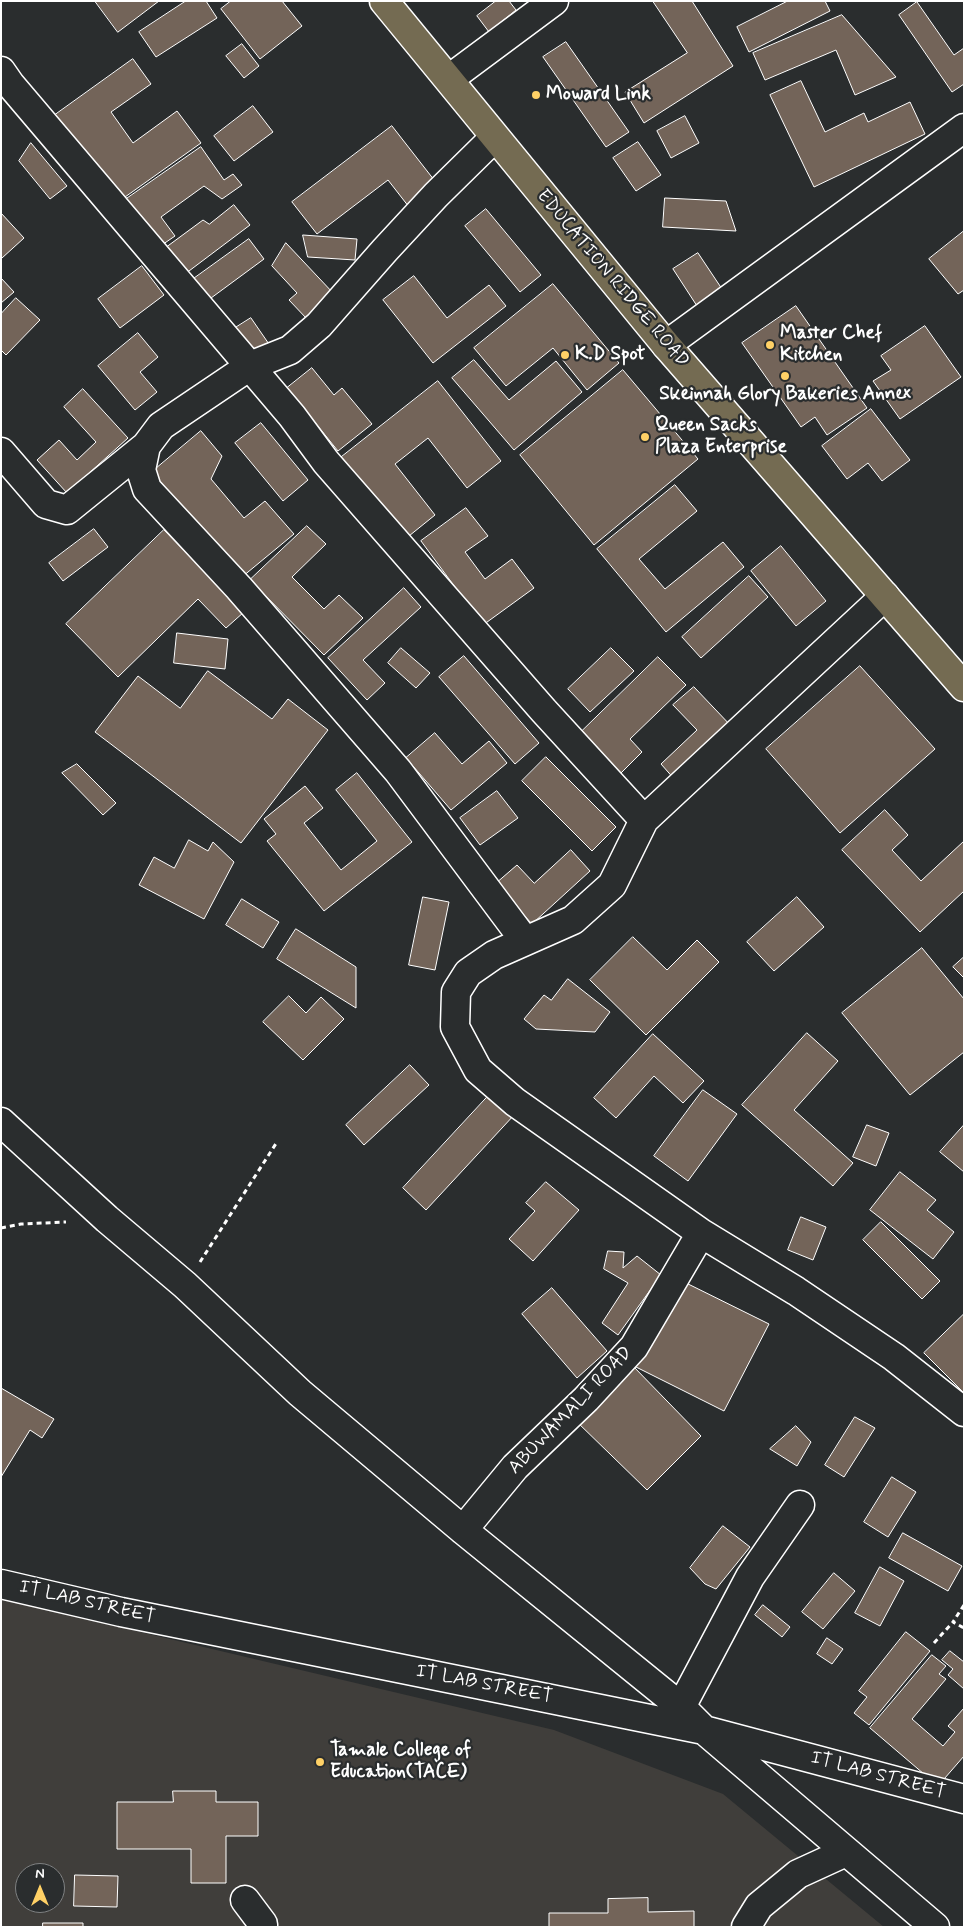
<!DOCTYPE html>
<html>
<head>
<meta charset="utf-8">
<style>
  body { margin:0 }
  #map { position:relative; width:965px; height:1928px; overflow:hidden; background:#2a2d2e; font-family:Mynerve,sans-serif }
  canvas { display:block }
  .frame { position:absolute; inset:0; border:2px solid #fff; pointer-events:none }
  .north { position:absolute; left:15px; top:1863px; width:50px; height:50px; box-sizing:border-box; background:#2a2d2e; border:1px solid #7f8182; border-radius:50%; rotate:0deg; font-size:14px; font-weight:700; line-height:20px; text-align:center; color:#fff }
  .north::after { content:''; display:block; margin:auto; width:18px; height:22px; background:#ffd166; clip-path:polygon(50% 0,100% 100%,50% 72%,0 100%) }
</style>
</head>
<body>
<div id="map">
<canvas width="965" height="1928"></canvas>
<div class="frame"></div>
<div class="north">N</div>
</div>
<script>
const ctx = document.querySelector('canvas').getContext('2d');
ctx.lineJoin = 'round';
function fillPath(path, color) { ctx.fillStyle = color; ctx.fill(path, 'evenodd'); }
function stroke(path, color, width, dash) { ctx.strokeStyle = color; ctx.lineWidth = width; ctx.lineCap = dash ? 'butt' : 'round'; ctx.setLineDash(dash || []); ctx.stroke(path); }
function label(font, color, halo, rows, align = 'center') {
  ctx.font = font + ' Mynerve,sans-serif'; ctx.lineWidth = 4.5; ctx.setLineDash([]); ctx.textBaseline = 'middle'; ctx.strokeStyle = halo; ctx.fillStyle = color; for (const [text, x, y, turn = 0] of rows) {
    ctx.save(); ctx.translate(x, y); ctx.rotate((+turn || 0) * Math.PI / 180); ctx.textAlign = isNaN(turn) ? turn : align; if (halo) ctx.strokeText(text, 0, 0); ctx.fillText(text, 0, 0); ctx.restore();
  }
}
fillPath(new Path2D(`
  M 1,1599 L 554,1730 L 723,1794 L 884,1927 L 1,1927 ZM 25,1873 L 55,1873 L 55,1903 L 25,1903 Z`), '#403e3b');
const building = new Path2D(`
  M 95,1 L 159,1 L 118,32 Z
  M 186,1 L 206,1 L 217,18 L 156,57 L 139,32 Z
  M 231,1 L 282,1 L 302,26 L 260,59 L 221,9 Z
  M 496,1 L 509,1 L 516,10 L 489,32 L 477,16 Z
  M 653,1 L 692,1 L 733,66 L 644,123 L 625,92 L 687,53 Z
  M 788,1 L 825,1 L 830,11 L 749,52 L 737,27 Z
  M 917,2 L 954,55 L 964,48 L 964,84 L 952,92 L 899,15 Z
  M 842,15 L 896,77 L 855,95 L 836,50 L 765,80 L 753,53 Z
  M 566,42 L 629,132 L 606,147 L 543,57 Z
  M 242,44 L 259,66 L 244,78 L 226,56 Z
  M 133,59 L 151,84 L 111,112 L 133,143 L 177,111 L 201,143 L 118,202 L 55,115 Z
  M 801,81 L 825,132 L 864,113 L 868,122 L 910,102 L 925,134 L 814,187 L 770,95 Z
  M 253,106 L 273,132 L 234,161 L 214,136 Z
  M 685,116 L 699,143 L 671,158 L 657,131 Z
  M 392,126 L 438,185 L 409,207 L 388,180 L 317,234 L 292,202 Z
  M 638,142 L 661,175 L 636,191 L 613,158 Z
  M 31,143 L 67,186 L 50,199 L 19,161 Z
  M 201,147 L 224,180 L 233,174 L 242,185 L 222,199 L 204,186 L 161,217 L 175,236 L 156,249 L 122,202 Z
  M 665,198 L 726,201 L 736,231 L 663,227 Z
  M 234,205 L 250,225 L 185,274 L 165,248 L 203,220 L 209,224 Z
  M 486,209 L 541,275 L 520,292 L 465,226 Z
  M 1,213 L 24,238 L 2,258 L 1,258 Z
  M 964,231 L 964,290 L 958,294 L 929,259 Z
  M 303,235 L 357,239 L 355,260 L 308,257 Z
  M 249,239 L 264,259 L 207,301 L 192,280 Z
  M 286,243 L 334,294 L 307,319 L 289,300 L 297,293 L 272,266 Z
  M 698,253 L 722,289 L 697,306 L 673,269 Z
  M 142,266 L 164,295 L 120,328 L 98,299 Z
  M 414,276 L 447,318 L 489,285 L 506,306 L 433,363 L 383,300 Z
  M 1,278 L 14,292 L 1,303 Z
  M 553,284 L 619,363 L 587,390 L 553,348 L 506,386 L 474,348 Z
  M 16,298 L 40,320 L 6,355 L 1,350 L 1,314 Z
  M 796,306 L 867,408 L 827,435 L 815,417 L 801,427 L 742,343 Z
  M 251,318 L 271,347 L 252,360 L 232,330 Z
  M 925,326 L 961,377 L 900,419 L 873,381 L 891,370 L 881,356 Z
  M 138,333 L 158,357 L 140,372 L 157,392 L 135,410 L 98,366 Z
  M 474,360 L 509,400 L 556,361 L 582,392 L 514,450 L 452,378 Z
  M 312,368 L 334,395 L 342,388 L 372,424 L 338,451 L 287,388 Z
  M 623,370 L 698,459 L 594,545 L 520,455 Z
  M 438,381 L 501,461 L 467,488 L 428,438 L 395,464 L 435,515 L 404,540 L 339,459 Z
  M 83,389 L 128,438 L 67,493 L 37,460 L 59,440 L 77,460 L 96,442 L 64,407 Z
  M 871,409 L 910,460 L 882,481 L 868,463 L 847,479 L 822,446 Z
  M 261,423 L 308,480 L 283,501 L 235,443 Z
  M 201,431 L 222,456 L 211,479 L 244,518 L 265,501 L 294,534 L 242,577 L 152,472 Z
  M 675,485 L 697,511 L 639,559 L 665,589 L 723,542 L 744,567 L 666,632 L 597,549 Z
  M 466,508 L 488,536 L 465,552 L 485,579 L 512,559 L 534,588 L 483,625 L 421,541 Z
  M 307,526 L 326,544 L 292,577 L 324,609 L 339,595 L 363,618 L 324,655 L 250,580 Z
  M 94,529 L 108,547 L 63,581 L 49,563 Z
  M 164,530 L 244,612 L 226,628 L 198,599 L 118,677 L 66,624 Z
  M 781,546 L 826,601 L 796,626 L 751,571 Z
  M 749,576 L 768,597 L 701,658 L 682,637 Z
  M 404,588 L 421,607 L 363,660 L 385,683 L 367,700 L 328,658 Z
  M 177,633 L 228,639 L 225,669 L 174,663 Z
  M 401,648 L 430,673 L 416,688 L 388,663 Z
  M 611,648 L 634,671 L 590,712 L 568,689 Z
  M 464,656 L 539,743 L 515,764 L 439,677 Z
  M 658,657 L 686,685 L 630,739 L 642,752 L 614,780 L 574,739 Z
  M 860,666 L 935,749 L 840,833 L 766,749 Z
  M 208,671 L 272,719 L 288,699 L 328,730 L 241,843 L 95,732 L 138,676 L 180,708 Z
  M 694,687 L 733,728 L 676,781 L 661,764 L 697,730 L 673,705 Z
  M 435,733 L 462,764 L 489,741 L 507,763 L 451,810 L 406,758 Z
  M 546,757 L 616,827 L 592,851 L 522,781 Z
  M 77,764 L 116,803 L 103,815 L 62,773 Z
  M 357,773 L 412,842 L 324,911 L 267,841 L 276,834 L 264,819 L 305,786 L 323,808 L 304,823 L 341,870 L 377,841 L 336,790 Z
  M 497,791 L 518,818 L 480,845 L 460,818 Z
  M 885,810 L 908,835 L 892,850 L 921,881 L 964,841 L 964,891 L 920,932 L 842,850 Z
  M 189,840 L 208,851 L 213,842 L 234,862 L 204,919 L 139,885 L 154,857 L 174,868 Z
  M 571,850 L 590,871 L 532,924 L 495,884 L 517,865 L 534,883 Z
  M 423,897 L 449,902 L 435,970 L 409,965 Z
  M 797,897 L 824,927 L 774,971 L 747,942 Z
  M 242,899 L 279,922 L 263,948 L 226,925 Z
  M 296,929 L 356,967 L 356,1008 L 277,959 Z
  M 633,937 L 667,970 L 697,940 L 719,962 L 646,1035 L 590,980 Z
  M 922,948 L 964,999 L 964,1052 L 910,1095 L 842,1013 Z
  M 964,957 L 964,978 L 953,967 Z
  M 568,979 L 610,1012 L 595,1032 L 536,1029 L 524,1019 L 544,995 L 551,1000 Z
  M 289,996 L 306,1013 L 321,997 L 344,1019 L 303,1060 L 263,1022 Z
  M 807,1033 L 838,1061 L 794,1110 L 853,1163 L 833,1186 L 742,1105 Z
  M 653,1034 L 704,1081 L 683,1103 L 654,1076 L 616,1118 L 594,1098 Z
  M 410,1065 L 429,1085 L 364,1145 L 346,1125 Z
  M 703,1090 L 737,1114 L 688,1181 L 654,1156 Z
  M 492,1092 L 515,1114 L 426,1210 L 403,1188 Z
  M 867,1125 L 889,1133 L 876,1166 L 853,1157 Z
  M 964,1125 L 964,1172 L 940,1152 Z
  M 900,1172 L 936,1200 L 927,1210 L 954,1232 L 933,1259 L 870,1210 Z
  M 546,1182 L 579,1210 L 533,1261 L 509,1239 L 535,1211 L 526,1203 Z
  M 801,1217 L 826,1227 L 813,1260 L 788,1250 Z
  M 881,1222 L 940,1281 L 922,1299 L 863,1240 Z
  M 608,1251 L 624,1252 L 623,1268 L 637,1256 L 661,1275 L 618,1335 L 602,1323 L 628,1283 L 604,1269 Z
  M 676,1278 L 769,1324 L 724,1411 L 632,1365 Z
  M 552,1288 L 607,1351 L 577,1378 L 522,1314 Z
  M 964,1314 L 964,1393 L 924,1353 Z
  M 632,1365 L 701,1436 L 647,1490 L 575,1420 Z
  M 1,1388 L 54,1419 L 42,1438 L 30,1430 L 1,1477 Z
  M 855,1417 L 875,1428 L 844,1477 L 825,1465 Z
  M 796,1426 L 811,1442 L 797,1466 L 770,1449 Z
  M 892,1477 L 916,1492 L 888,1537 L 864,1522 Z
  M 723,1526 L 750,1547 L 716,1589 L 705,1584 L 690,1568 Z
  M 903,1533 L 962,1566 L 948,1591 L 889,1558 Z
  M 880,1567 L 904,1581 L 880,1626 L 855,1613 Z
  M 834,1573 L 855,1591 L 823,1629 L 802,1612 Z
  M 763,1605 L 790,1627 L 782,1637 L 755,1615 Z
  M 906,1632 L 930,1651 L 869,1725 L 854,1713 L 867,1697 L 859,1691 Z
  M 827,1638 L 843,1649 L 832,1664 L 817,1654 Z
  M 950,1651 L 964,1662 L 964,1689 L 948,1675 L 953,1669 L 942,1660 Z
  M 932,1655 L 946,1666 L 939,1674 L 946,1679 L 912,1719 L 943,1746 L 955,1732 L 948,1726 L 964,1708 L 964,1756 L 938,1786 L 870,1728 Z
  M 173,1791 L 216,1791 L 216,1802 L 258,1802 L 258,1836 L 226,1836 L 226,1883 L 191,1883 L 191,1849 L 117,1849 L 117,1802 L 173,1802 Z
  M 75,1875 L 118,1876 L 117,1907 L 74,1906 Z
  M 648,1898 L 648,1912 L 694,1911 L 694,1927 L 549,1927 L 549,1913 L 608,1913 L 608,1899 Z
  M 43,1923 L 83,1923 L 83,1927 L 43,1927 Z`);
fillPath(building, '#736459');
stroke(building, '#fff', 1);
const minor = new Path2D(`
  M 1,71 L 10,84 L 292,416 L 326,462 L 544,711 L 644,820 L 612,885 L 573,920 L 494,955 L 468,973 L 456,992 L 455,1027 L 478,1070 L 515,1102 L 701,1233 L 796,1291 L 894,1357 L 964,1412
  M 449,79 L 554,1
  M 494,138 L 436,195 L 385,250 L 319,325 L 290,350 L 250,366 L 161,426 L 146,446 L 141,470 L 147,489 L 239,588 L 398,771 L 525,941
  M 666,345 L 964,128
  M 1,452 L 46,504 L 67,510 L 146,446
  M 644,820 L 885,596
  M 1,1122 L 107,1219 L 185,1285 L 300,1393 L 463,1530 L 681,1707 L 704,1730 L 935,1927
  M 463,1530 L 515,1467 L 586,1399 L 634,1347 L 701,1233
  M 1,1584 L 121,1612 L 704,1730 L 964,1799
  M 681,1707 L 750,1577 L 800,1505
  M 245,1900 L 263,1924 L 263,1927
  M 746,1927 L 759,1906 L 798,1874 L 846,1852`);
const major = new Path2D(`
  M 384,1 L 666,345 L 964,687`);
stroke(minor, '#fff', 31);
stroke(major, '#fff', 31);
stroke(new Path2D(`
  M 1,1228 L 21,1224 L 66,1222
  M 200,1262 L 277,1142
  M 964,1605 L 953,1622 L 964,1628
  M 934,1643 L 953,1622`), '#fff', 3, [5, 4]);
stroke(minor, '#2a2d2e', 28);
stroke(major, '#746b52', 28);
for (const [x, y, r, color] of [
  [536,95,5,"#ffd166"],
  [770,345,5,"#ffd166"],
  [565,355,5,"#ffd166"],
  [785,376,5,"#ffd166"],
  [645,437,5,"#ffd166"],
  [320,1762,5,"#ffd166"]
]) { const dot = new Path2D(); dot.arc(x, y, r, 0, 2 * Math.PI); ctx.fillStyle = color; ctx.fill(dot); stroke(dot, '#2a2d2e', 2); }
label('bold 19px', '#fff', '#2a2d2e', [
  ["Moward Link",546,95],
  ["Master Chef",780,334],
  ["Kitchen",780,356],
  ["K.D Spot",575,355],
  ["Skeinnah Glory Bakeries Annex",785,395,"center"],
  ["Queen Sacks",655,426],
  ["Plaza Enterprise",655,448],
  ["Tamale College of",330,1751],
  ["Education(TACE)",330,1773]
], 'left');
label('19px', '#fff', '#2a2d2e', [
  ["EDUCATION RIDGE ROAD",612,279,50],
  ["ABUWAMALI ROAD",571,1411,-46],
  ["IT LAB STREET",87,1603,13],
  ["IT LAB STREET",484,1685,11],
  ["IT LAB STREET",878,1776,15]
]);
</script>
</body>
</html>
